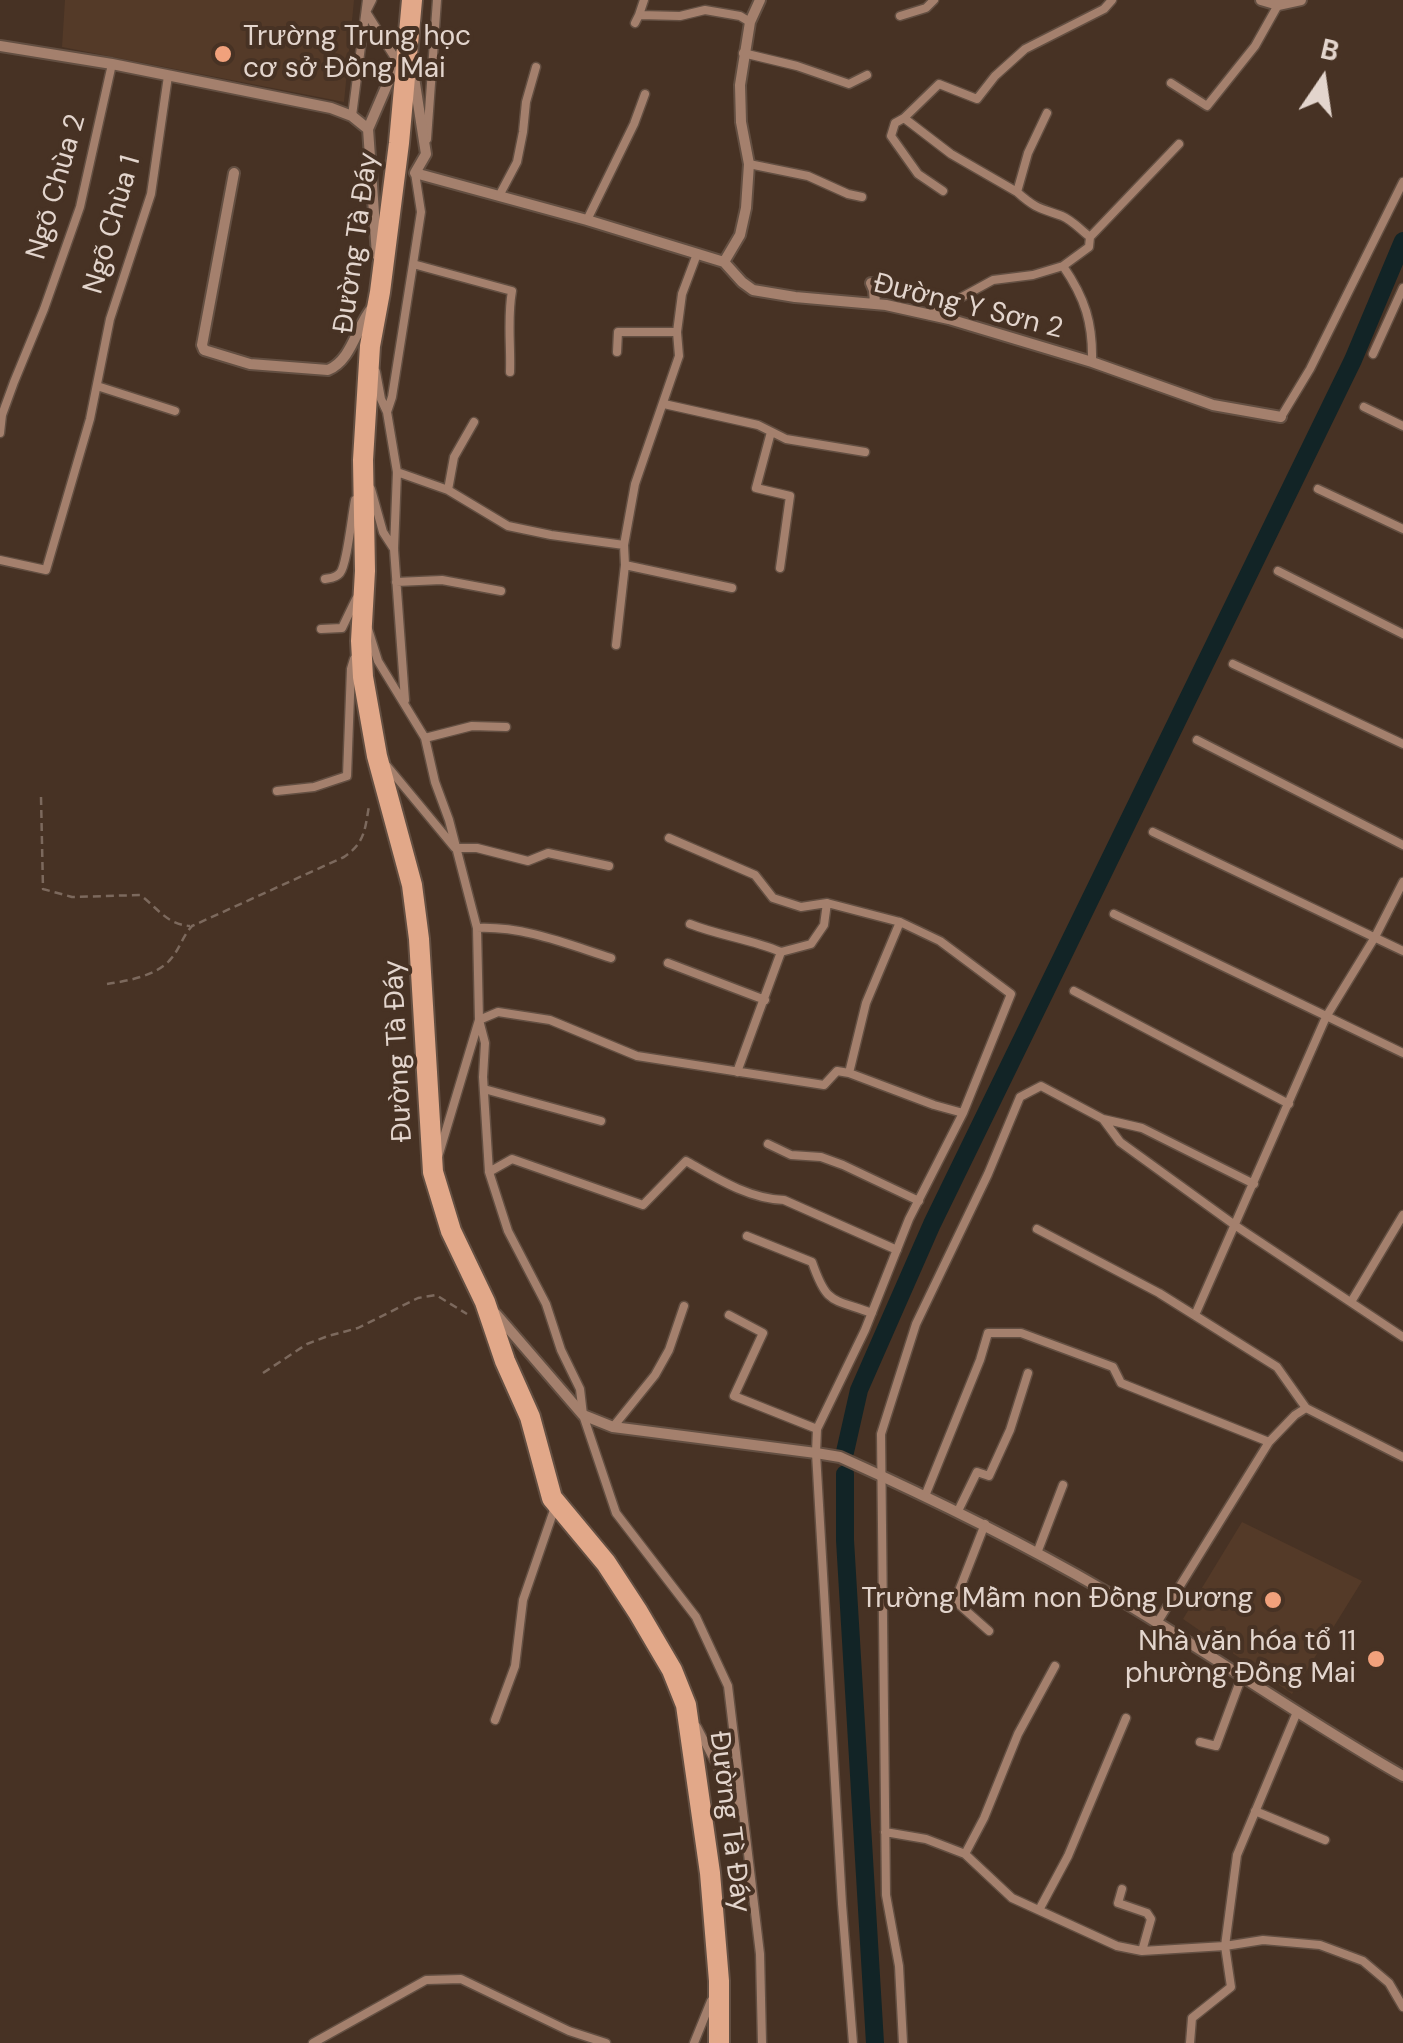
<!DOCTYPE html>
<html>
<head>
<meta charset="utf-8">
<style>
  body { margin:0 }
  #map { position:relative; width:1403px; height:2043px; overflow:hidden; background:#473224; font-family:"DM Sans",sans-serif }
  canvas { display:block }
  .north { position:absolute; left:1273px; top:30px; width:100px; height:100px; -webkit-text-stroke:8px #473224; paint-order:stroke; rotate:13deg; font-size:28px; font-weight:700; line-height:40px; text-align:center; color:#e3d5cd }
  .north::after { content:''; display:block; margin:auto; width:35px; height:45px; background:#e3d5cd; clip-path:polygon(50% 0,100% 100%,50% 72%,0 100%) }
</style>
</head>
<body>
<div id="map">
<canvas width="1403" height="2043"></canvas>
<div class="north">B</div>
</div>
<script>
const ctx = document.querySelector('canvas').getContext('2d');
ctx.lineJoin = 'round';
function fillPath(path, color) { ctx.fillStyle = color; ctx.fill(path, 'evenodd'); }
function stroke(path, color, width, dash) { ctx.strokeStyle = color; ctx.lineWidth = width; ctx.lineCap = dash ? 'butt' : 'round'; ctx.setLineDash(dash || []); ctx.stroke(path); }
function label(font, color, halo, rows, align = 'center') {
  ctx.font = font + ' "DM Sans",sans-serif'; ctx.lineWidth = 8; ctx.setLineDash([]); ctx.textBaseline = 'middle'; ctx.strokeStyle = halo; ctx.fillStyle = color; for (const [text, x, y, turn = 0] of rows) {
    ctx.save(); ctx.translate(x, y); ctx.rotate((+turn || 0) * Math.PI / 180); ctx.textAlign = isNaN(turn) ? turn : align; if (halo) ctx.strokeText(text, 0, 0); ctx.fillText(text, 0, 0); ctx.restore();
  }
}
fillPath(new Path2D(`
  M 65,0 L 354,0 L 344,102 L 62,47 Z
  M 1242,1522 L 1362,1581 L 1292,1694 L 1183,1619 Z`), '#543a28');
stroke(new Path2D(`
  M 845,1452 L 859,1390 L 932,1224 L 1353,360 L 1403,241
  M 845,1474 L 845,1540 L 875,2043`), '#122426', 18);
const lane = new Path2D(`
  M 372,0 L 366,12 L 397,61
  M 639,15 L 644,0
  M 900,16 L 926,8 L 934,0
  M 635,23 L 639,15 L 680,16 L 705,10 L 740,16 L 750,22
  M 743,53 L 797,66 L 849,84 L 867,75
  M 1171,83 L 1207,106 L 1255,46 L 1278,5
  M 1047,113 L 1028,153 L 1017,192 C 1036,209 1040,208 1062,216 C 1072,220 1082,231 1090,237
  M 352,116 L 367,0
  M 904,118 L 951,154 L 1017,192
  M 427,139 L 437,0
  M 749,164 L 808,176 L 848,194 L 862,197
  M 415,173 L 421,212 L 413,264 L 512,291 C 507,318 511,345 510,372
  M 943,191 L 918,174 L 891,136 L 895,123 L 904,118 L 939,84 L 977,99 L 995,76 L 1025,49 L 1104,9 L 1112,0
  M 499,196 L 517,162 L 523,132 L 526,102 L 536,67
  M 587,220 L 634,124 L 645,94
  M 1063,266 C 1085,298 1093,323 1092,362
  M 929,315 L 993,280 L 1033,275 L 1063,266 L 1089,247 L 1090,237 L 1179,144
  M 617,352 L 618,332 L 677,332
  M 1373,354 L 1403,288
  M 376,372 L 381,399 L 387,412 L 397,472 L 394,549 L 405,700
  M 97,386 L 175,411
  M 664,404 L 758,425 L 786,439 L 865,452
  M 1364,407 L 1403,426
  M 387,412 L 392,397 L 413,264
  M 1281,417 L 1310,369 L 1403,182
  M 771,432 L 756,488 L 790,496 L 780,568
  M 0,433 L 2,415 L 14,382 L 44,309 L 80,207 L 112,64
  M 397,472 L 448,490 L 508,526 L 551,535 L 624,545
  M 371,489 L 383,532 L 394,549
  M 1318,489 L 1403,529
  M 448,490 L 454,457 L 474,422
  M 0,560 L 46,570 L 90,419 L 110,319 L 151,194 L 168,76
  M 625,565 L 732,588
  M 1278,571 L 1403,634
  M 325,579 C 330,578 336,578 340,573 C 347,565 352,514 355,500
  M 396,582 L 442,580 L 501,591
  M 321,629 L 342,628 L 356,599
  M 368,629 L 378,661 L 425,738 L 435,782 L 449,820 L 477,928 L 479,1020 L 438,1157
  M 616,645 L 625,565 L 624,545 L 635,484 L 679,356 L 677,332 L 682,294 L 697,254
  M 1233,664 L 1403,744
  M 425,738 L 472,726 L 506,727
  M 1197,740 L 1403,845
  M 387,766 L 455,848 L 477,848 L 528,861 L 548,853 L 609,866
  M 277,791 L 314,787 L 347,776 L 351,669 L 354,659
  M 1153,832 L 1403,951
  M 669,838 L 755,875 L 773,898 L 801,907 L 827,903 L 824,925 L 811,944 L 781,952 L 737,1072
  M 827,903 L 900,922 L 940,941 L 1011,994 L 963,1113 L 909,1219 L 865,1330 L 817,1429 L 816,1453 L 842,1904 L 853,2043
  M 1114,914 L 1403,1053
  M 690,924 C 720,936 751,939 781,952
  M 477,928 C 524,926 567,944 611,958
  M 668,963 L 765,1000
  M 1074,991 L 1289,1104
  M 849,1073 L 866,1003 L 900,922
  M 484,1089 L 601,1121
  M 1103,1119 L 1120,1142 L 1236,1226 L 1403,1337
  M 768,1144 L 791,1155 L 821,1157 L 843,1165 L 919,1201
  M 489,1172 L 512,1159 L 643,1205 L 686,1161 C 716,1178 749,1199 784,1200 L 897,1250
  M 1037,1229 L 1159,1293 L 1277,1367 L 1306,1408 L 1403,1457
  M 747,1236 L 812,1262 C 827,1305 831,1298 872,1313
  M 1351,1302 L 1403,1215
  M 729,1315 L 763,1333 L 734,1396 L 817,1429
  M 1195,1315 L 1326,1017 L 1375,937 L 1403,882
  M 613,1427 L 655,1375 L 669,1350 L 684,1306
  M 1269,1442 L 1295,1415 L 1306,1408
  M 925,1496 L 980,1360 L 988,1333 L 1021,1333 L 1113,1367 L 1121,1383 L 1269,1442 L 1157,1623
  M 958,1511 L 977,1472 L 989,1476 L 1010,1430 L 1028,1373
  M 985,1524 L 955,1601 L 989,1631
  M 1037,1553 L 1063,1485
  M 495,1720 L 515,1666 L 523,1600 L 555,1507
  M 697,1727 L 741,1812
  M 1200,1742 L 1216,1746 L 1242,1676
  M 1255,1811 L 1325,1840
  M 885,1832 L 926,1839 L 965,1854 L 1012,1898 L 1117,1946 L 1142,1951 L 1225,1946 L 1263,1940 L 1320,1945 L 1363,1961 L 1389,1983 L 1403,2007
  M 965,1854 L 984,1818 L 1018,1734 L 1055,1666
  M 1122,1889 L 1118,1903 L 1147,1913 L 1151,1919 L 1142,1951
  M 1039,1910 L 1068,1856 L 1126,1718
  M 313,2043 L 426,1980 L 461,1979 L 569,2031 L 606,2043
  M 694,2043 L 711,2001
  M 762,2043 L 760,1954 L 728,1686 L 696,1617 L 616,1513 L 583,1415 L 580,1389 L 561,1350 L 546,1304 L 508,1231 L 489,1172 L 483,1077 L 485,1043 L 479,1020 L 498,1012 L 550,1020 L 637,1056 L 824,1085 L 837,1071 L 849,1073 L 934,1105 L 963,1113
  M 903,2043 L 899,1966 L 886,1895 L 881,1434 L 916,1324 L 988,1174 L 1020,1097 L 1041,1086 L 1103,1119 L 1142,1128 L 1254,1184
  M 1190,2043 L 1192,2018 L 1231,1987 L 1225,1946 L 1237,1855 L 1297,1712`);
const street = new Path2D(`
  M 1261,0 L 1278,5 L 1301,0
  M 0,46 L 112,64 L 331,108 L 352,116 L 368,129
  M 413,71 L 426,154 L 415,173 L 587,220 L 724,262 L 742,282 L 753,290 L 795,297 L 886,305 L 949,319 L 1092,362 L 1213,405 L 1281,417
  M 234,173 L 202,345 L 204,350 L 250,364 L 328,370 C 352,360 356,327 372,308
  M 377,255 L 368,129 L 402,50
  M 724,262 L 740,235 L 746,208 L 749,164 L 741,122 L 740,85 L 750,22 L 760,0
  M 871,283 L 874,290 L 875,303
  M 496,1314 L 583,1415 L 613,1427 L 816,1453 L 840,1457 C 931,1498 1019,1541 1105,1591 C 1206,1650 1301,1718 1403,1776`);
const secondary = new Path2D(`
  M 412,0 L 399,143 L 380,292 L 370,346 L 363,460 L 365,571 L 361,641 L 363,677 L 377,756 L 412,885 L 419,939 L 433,1172 L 451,1231 L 485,1302 L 505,1361 L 530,1417 L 552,1498 L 606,1563 L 638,1612 L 672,1670 L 686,1705 L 710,1873 L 719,1981 L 719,2043`);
stroke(lane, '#634f42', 11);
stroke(street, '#634f42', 14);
stroke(secondary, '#634f42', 24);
stroke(new Path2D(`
  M 41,797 L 43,889 L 72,897 L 140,895 C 158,908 166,924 190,926
  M 107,984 C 127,981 155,976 169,961 C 179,951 182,937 192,926 L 344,857 C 365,843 365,829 369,806
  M 263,1373 L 307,1344 L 328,1336 L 358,1328 L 418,1298 L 436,1295 L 467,1314`), '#7c695d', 2.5, [8, 5]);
stroke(lane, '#a4806d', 8);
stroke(street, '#a4806d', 10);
stroke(secondary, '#e2a889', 20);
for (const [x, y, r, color] of [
  [223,54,10,"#f1a17c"],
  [1273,1600,10,"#f1a17c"],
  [1376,1659,10,"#f1a17c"]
]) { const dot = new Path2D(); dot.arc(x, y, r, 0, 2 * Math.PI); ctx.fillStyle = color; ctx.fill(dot); stroke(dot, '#473224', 4); }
label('28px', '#e3d5cd', '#473224', [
  ["Trường Trung học",243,38,"left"],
  ["cơ sở Đồng Mai",243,70,"left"],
  ["Trường Mầm non Đồng Dương",1253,1600],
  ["Nhà văn hóa tổ 11",1356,1643],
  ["phường Đồng Mai",1356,1675]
], 'right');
label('28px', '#e3d5cd', '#473224', [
  ["Ngõ Chùa 2",57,187,-74],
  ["Ngõ Chùa 1",113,225,-74],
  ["Đường Tà Đáy",357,243,-82],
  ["Đường Y Sơn 2",968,307,14],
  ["Đường Tà Đáy",399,1051,-93],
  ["Đường Tà Đáy",729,1822,83]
]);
</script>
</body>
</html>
